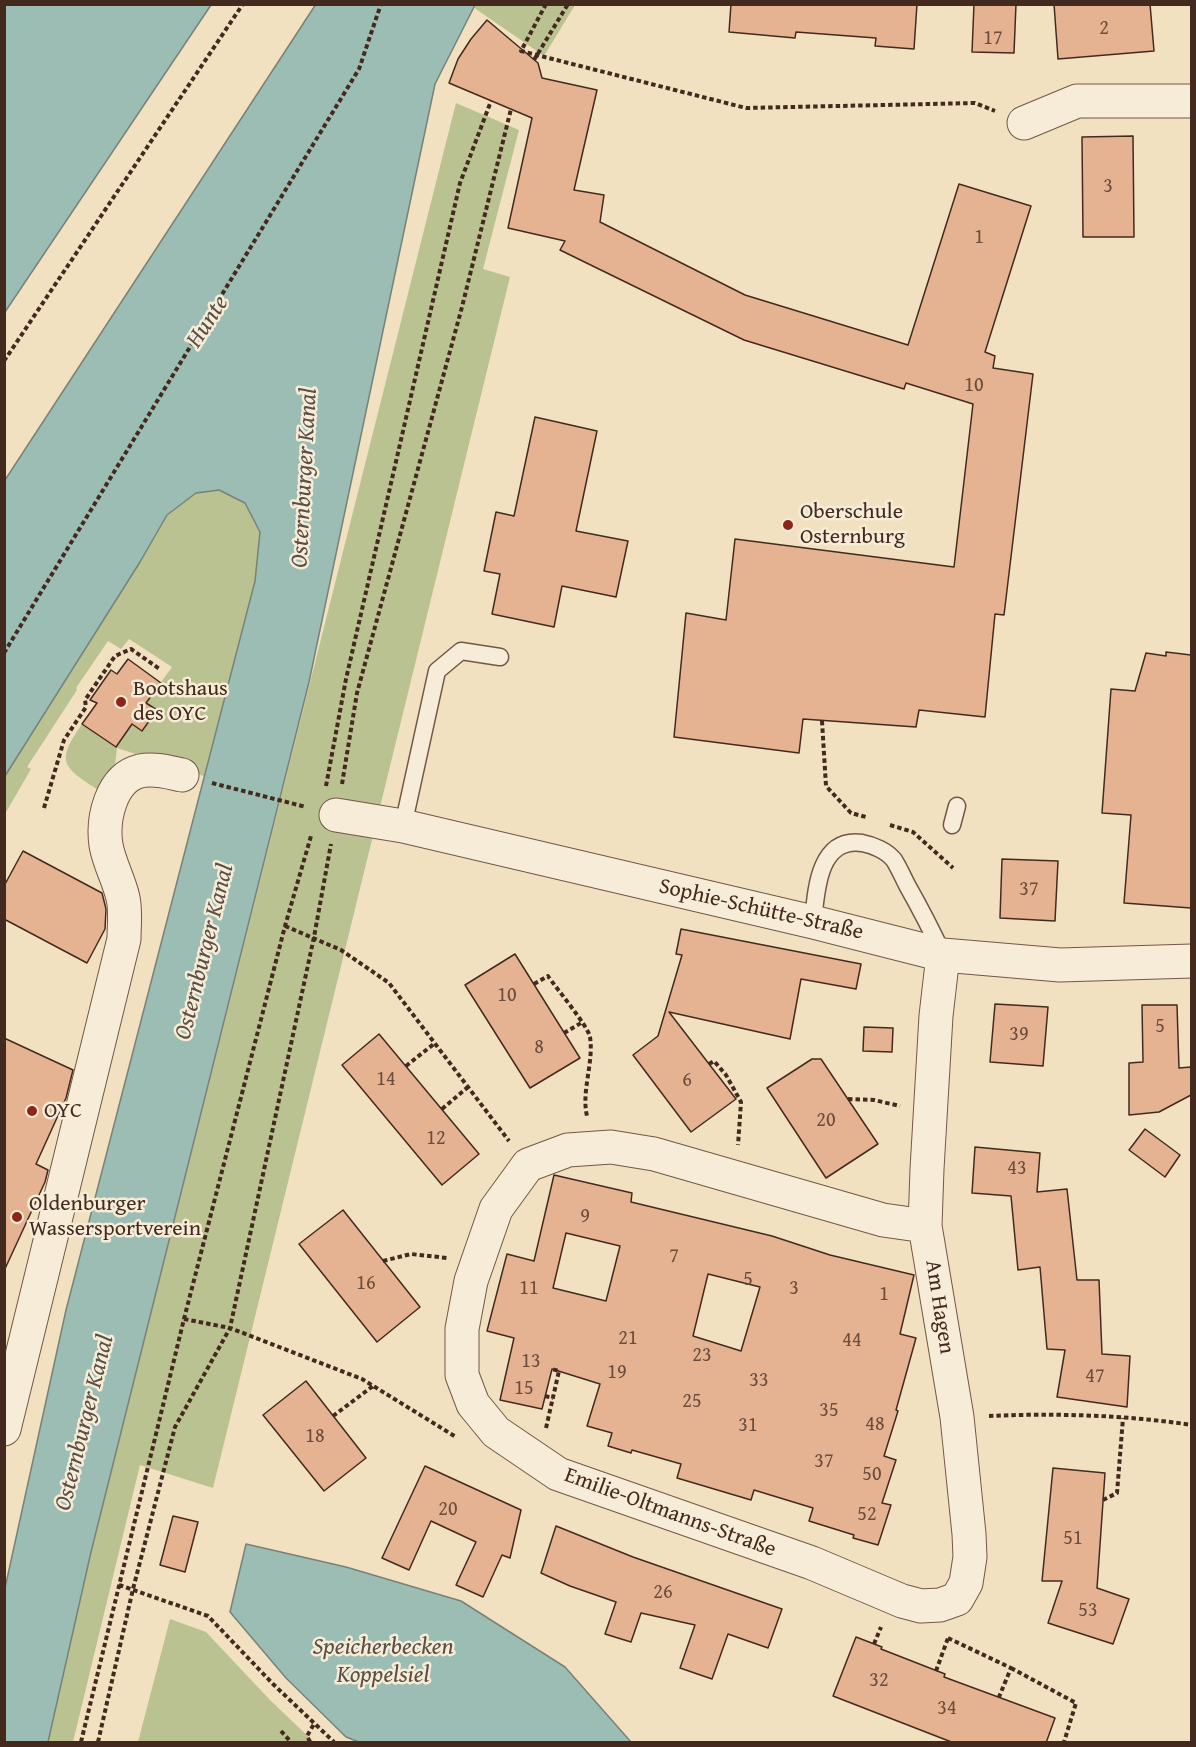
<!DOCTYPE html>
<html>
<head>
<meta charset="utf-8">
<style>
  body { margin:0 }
  #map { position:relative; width:1196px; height:1747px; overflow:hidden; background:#f2e1c1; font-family:"Gentium Book Plus",serif }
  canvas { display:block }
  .frame { position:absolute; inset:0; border:6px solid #442a1e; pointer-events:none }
</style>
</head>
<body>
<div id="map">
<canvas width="1196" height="1747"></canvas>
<div class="frame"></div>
</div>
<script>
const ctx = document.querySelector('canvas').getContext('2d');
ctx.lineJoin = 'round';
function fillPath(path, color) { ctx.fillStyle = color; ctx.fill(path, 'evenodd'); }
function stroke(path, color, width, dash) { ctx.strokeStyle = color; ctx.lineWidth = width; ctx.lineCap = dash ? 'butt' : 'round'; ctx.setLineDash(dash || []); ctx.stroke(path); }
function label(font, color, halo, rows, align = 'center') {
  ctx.font = font + ' "Gentium Book Plus",serif'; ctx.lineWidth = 5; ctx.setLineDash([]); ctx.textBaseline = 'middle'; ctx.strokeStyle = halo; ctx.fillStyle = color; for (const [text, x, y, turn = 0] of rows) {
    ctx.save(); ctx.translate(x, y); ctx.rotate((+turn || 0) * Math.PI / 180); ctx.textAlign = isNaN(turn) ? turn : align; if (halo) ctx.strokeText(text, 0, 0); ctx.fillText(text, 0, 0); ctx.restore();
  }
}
fillPath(new Path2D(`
  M 475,4 L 575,4 L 575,5 L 544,56 L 473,7 Z
  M 456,103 L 519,130 L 483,269 L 510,277 L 213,1488 L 140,1465 L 73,1742 L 48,1742 L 91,1552 Z
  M 219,490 L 245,502 L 260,532 L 255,580 L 204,776 L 117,748 L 115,766 L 97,789 C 60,766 57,760 82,724 L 116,747 L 132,724 L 143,731 L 157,711 L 146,703 L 172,667 L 129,639 L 121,649 L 108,641 L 76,688 L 77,690 L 27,767 L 31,769 L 5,814 L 5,776 L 140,562 L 167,515 L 196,493 Z
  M 170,1619 L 206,1632 L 270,1700 L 314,1742 L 138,1742 Z`), '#bbc292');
const water = new Path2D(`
  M 5,4 L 211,5 L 5,312 L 4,5 Z
  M 316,4 L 475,5 L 435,84 L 309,682 L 91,1552 L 48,1742 L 5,1742 L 5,1588 L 66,1310 L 255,581 L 260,532 L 245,503 L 219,490 L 196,493 L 167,515 L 140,562 L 5,776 L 5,480 Z
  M 246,1544 L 346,1567 L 461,1601 L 565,1667 L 631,1742 L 359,1742 L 346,1737 L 286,1678 L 230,1612 Z`);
fillPath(water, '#9bbdb4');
stroke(water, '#788278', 1.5);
const building = new Path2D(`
  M 731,4 L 917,4 L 914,49 L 875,46 L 876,38 L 796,32 L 795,38 L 729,32 Z
  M 974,4 L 1016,4 L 1014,53 L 972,52 Z
  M 1054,4 L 1150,4 L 1154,51 L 1058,59 Z
  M 487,20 L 538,63 L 542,78 L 597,90 L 574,190 L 604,195 L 600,222 L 745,295 L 908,345 L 959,184 L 1031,206 L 985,352 L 995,356 L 993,368 L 1033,374 L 1004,615 L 995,614 L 985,717 L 919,710 L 916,727 L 803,719 L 799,753 L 674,737 L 686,613 L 726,620 L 735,539 L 954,567 L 973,404 L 906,383 L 904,389 L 744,340 L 560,250 L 565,241 L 508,228 L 532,118 L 449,83 L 458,59 L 471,39 Z
  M 1133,136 L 1134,237 L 1083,237 L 1082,137 Z
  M 535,417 L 597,431 L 576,531 L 628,541 L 616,597 L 562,586 L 554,627 L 492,614 L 500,574 L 484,571 L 496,512 L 514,516 Z
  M 1166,652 L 1191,655 L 1191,908 L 1124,903 L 1131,815 L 1102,813 L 1111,689 L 1135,691 L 1146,653 L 1166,656 Z
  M 128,659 L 161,683 L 146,703 L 157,710 L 142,731 L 132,724 L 116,747 L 82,724 L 97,703 L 90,700 L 111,670 L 117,674 Z
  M 23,851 L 102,893 L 106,909 L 105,929 L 87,963 L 4,919 L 4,886 Z
  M 1002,859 L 1058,861 L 1055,921 L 1000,918 Z
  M 681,929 L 861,964 L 856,989 L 801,979 L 790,1039 L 669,1012 L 736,1099 L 691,1132 L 633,1055 L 658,1036 L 682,955 L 676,954 Z
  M 515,954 L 580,1058 L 530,1088 L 465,985 Z
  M 995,1004 L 1048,1007 L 1043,1066 L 990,1062 Z
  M 1142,1005 L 1177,1005 L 1179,1068 L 1191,1067 L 1191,1095 L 1159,1112 L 1129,1115 L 1129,1063 L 1143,1062 Z
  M 864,1027 L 893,1028 L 892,1052 L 863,1051 Z
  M 379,1034 L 479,1154 L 442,1185 L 342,1065 Z
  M 4,1038 L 73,1070 L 66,1098 L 36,1164 L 48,1170 L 45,1182 L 4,1271 Z
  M 812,1059 L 821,1059 L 878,1144 L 826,1178 L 767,1088 Z
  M 1145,1129 L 1180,1155 L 1165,1177 L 1129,1150 Z
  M 975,1147 L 1040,1153 L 1037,1192 L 1067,1189 L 1077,1280 L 1099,1280 L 1102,1354 L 1130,1356 L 1127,1407 L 1057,1397 L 1065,1350 L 1047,1349 L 1040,1267 L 1018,1270 L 1011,1196 L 972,1193 Z
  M 554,1175 L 632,1193 L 631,1202 L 772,1236 L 830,1255 L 914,1275 L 900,1334 L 916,1338 L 896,1410 L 898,1411 L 884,1456 L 896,1460 L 882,1503 L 891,1505 L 878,1545 L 853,1538 L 854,1535 L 809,1521 L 813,1508 L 754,1490 L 751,1500 L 704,1486 L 677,1478 L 681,1464 L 632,1450 L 631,1453 L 608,1446 L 612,1433 L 587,1426 L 600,1384 L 552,1369 L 542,1409 L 500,1400 L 514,1338 L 487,1331 L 507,1254 L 534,1261 ZM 566,1233 L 620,1246 L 606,1301 L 553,1288 ZM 708,1274 L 760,1287 L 741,1351 L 693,1336 Z
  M 343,1210 L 420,1307 L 377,1342 L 299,1244 Z
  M 306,1381 L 366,1458 L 324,1491 L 263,1415 Z
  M 425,1466 L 521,1510 L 510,1558 L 502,1555 L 483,1597 L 456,1585 L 476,1542 L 431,1521 L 409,1570 L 382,1558 Z
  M 1053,1468 L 1105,1473 L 1097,1588 L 1129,1599 L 1113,1644 L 1048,1623 L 1062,1581 L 1042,1581 Z
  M 173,1516 L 198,1522 L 185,1572 L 160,1565 Z
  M 556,1526 L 633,1557 L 782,1609 L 768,1648 L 728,1634 L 712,1679 L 680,1668 L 695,1625 L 641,1613 L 631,1642 L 605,1634 L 616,1602 L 570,1586 L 541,1573 Z
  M 856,1637 L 882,1647 L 881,1649 L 945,1674 L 944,1677 L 1055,1718 L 1046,1743 L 954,1743 L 833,1696 Z`);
fillPath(building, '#e5b392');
stroke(building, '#442a1e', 1.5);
const service = new Path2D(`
  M 952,825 L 957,806
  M 403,826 L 437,671 L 461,651 L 500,657
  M 813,922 C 816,892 818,837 862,843 C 873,845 887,851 894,860 C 899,868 903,877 907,885 C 920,908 932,931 943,955`);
const minor = new Path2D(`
  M 1024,123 L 1077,101 L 1192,101
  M 336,815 L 403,826 L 813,922 L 943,955 L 1060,965 L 1192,961
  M 925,1226 L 883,1220 L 654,1154 L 611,1147 L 568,1150 L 528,1165 L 496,1209 L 471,1281 L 462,1329 L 462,1375 L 473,1404 L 496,1432 L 558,1474 L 812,1563 L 902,1601 L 921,1606 L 940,1605 L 957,1599 L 966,1583 L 970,1557 L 969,1534 L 957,1417 L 925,1226 L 927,1169 L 936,1016 L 943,955
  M 4,1429 L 124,939 C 124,926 126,911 123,898 C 119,880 109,863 106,845 C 102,819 111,778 140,771 C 154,768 168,772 182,775`);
stroke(service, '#705847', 19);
stroke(minor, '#705847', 35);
stroke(new Path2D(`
  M 546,4 L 521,51 L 746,108 L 975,103 L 995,111
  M 534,60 L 568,4
  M 4,361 L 243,4
  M 4,653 L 359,69 L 381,4
  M 822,721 L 826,786 L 851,813 L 866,817
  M 212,783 L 306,807
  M 342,784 L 357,693 L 462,307 L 511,109
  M 326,786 L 346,679 L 460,183 L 491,101
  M 44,808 L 64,740 L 86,707 L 85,700 L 115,656 L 131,649 L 161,670
  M 890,825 L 913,832 L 953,868
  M 285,926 L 341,950 L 389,983 L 509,1141
  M 534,984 L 548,976 C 556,988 588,1026 590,1037 C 594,1063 581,1091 587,1116
  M 564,1033 L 581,1023
  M 709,1064 L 714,1061 L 726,1075 L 741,1102 L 738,1145
  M 406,1066 L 435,1043
  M 848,1099 L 874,1100 L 900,1106
  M 442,1109 L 468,1087
  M 383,1261 L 411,1254 L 447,1258
  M 184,1319 L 230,1328 L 362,1379 L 456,1437
  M 545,1396 L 553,1398
  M 333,1416 L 373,1386
  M 989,1416 C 1055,1413 1126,1415 1192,1425
  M 546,1428 L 559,1371 L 552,1369
  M 1103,1500 L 1117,1493 L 1123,1418
  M 119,1585 L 208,1616 L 273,1684 L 334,1742
  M 948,1638 L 1011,1668 L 999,1697
  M 874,1644 L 881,1627
  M 1011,1668 L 1076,1703 L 1064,1742
  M 936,1671 L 948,1638
  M 281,1731 L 291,1742
  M 81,1742 L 184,1319 L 285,926 L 311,836
  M 98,1742 L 133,1589 L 175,1427 L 230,1328 L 314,937 L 331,844
  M 310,1742 L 307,1736 L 314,1724`), '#442a1e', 4, [4.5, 3]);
stroke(service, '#f7ecd7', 16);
stroke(minor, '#f7ecd7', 33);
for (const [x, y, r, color] of [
  [788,525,6,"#8f2418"],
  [121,702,6,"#8f2418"],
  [32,1111,6,"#8f2418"],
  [17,1217,6,"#8f2418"]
]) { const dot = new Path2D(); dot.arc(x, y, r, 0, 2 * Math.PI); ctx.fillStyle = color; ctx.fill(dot); stroke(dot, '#f7ecd7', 2); }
label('20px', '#6c4c3b', null, [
  ["2",1104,29],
  ["17",993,39],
  ["3",1108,187],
  ["1",979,238],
  ["10",974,386],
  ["37",1029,890],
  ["10",507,996],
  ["5",1160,1027],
  ["39",1019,1035],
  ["8",539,1048],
  ["14",386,1080],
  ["6",687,1081],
  ["20",826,1121],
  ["12",436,1139],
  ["43",1017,1169],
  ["9",585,1217],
  ["7",674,1257],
  ["5",748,1280],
  ["16",366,1284],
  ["11",529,1289],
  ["3",794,1289],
  ["1",884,1295],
  ["21",628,1339],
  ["44",852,1341],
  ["23",702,1356],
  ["13",531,1362],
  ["19",617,1373],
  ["47",1095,1377],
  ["33",759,1381],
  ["15",524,1389],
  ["25",692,1402],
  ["35",829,1411],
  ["48",875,1425],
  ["31",748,1426],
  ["18",315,1437],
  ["37",824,1462],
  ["50",872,1475],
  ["20",448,1510],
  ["52",867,1515],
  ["51",1073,1539],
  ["26",663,1593],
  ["53",1088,1611],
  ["32",879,1681],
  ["34",947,1709]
]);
label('22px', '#442a1e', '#f7ecd7', [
  ["Oberschule",800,512],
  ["Osternburg",800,537],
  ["Bootshaus",133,689],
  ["des OYC",133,714],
  ["OYC",44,1111],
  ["Oldenburger",29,1204],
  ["Wassersportverein",29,1229]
], 'left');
label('22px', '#442a1e', '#f7ecd7', [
  ["Sophie-Schütte-Straße",761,910,13],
  ["Am Hagen",939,1307,81],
  ["Emilie-Oltmanns-Straße",670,1513,20]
]);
label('italic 24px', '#5a4f44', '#f7ecd7', [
  ["Hunte",208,322,-57],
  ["Osternburger Kanal",305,478,-87],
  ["Osternburger Kanal",205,952,-76],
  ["Osternburger Kanal",85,1423,-76],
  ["Speicherbecken",383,1648],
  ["Koppelsiel",383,1676]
]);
</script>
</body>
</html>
